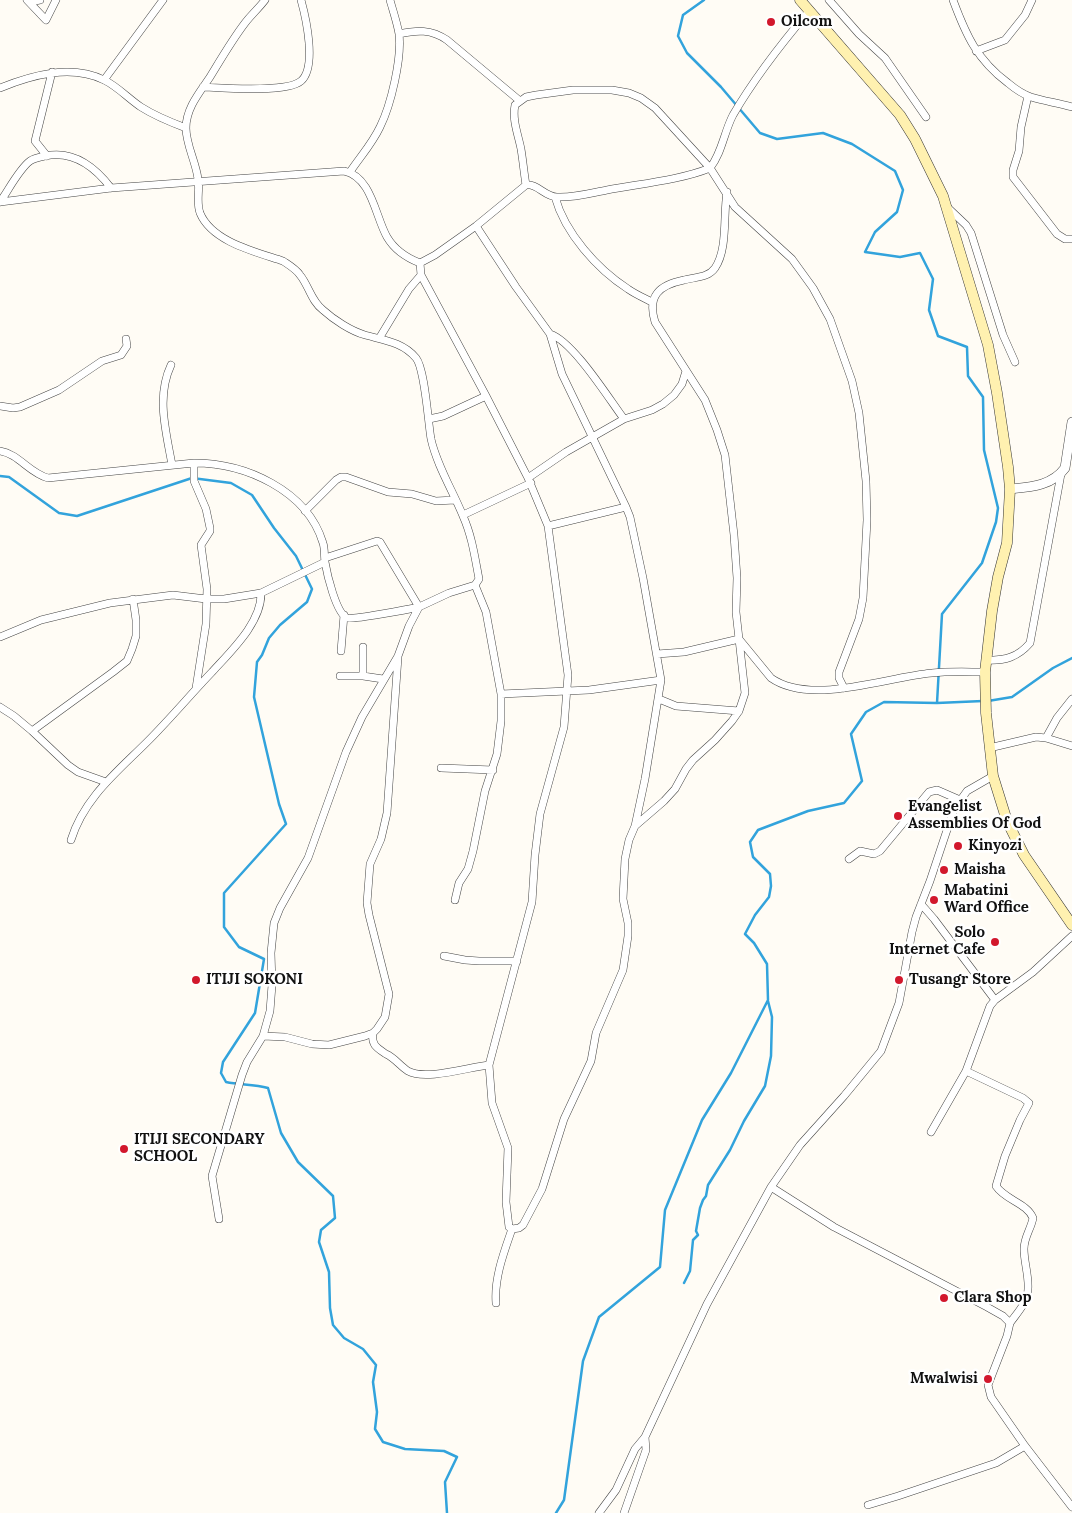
<!DOCTYPE html>
<html>
<head>
<meta charset="utf-8">
<style>
  body { margin:0 }
  canvas { display:block; background:#fffcf5 }
</style>
</head>
<body>
<canvas width="1072" height="1513"></canvas>
<script>
const ctx = document.querySelector('canvas').getContext('2d');
ctx.lineJoin = 'round';
function stroke(path, color, width, dash) { ctx.strokeStyle = color; ctx.lineWidth = width; ctx.lineCap = dash ? 'butt' : 'round'; ctx.setLineDash(dash || []); ctx.stroke(path); }
function label(font, color, halo, rows, align = 'center') {
  ctx.font = font + ' Lora,serif'; ctx.lineWidth = 5; ctx.setLineDash([]); ctx.textBaseline = 'middle'; ctx.strokeStyle = halo; ctx.fillStyle = color; for (const [text, x, y, turn = 0] of rows) {
    ctx.save(); ctx.translate(x, y); ctx.rotate((+turn || 0) * Math.PI / 180); ctx.textAlign = isNaN(turn) ? turn : align; if (halo) ctx.strokeText(text, 0, 0); ctx.fillText(text, 0, 0); ctx.restore();
  }
}
stroke(new Path2D(`
  M 704,0 L 683,15 L 678,36 L 687,53 L 721,87 L 760,133 L 777,139 L 823,133 L 852,144 L 895,171 L 903,190 L 897,212 L 875,232 L 865,252 L 900,257 L 920,253 L 933,279 L 929,310 L 938,336 L 967,347 L 968,376 L 983,397 L 984,450 L 998,508 L 996,522 L 982,563 L 942,614 L 937,703
  M 0,476 L 9,477 L 59,513 L 77,516 L 192,478 L 231,483 L 252,495 L 274,528 L 296,556 L 312,589 L 307,602 L 280,625 L 269,638 L 262,655 L 257,662 L 254,697 L 279,804 L 286,824 L 224,893 L 224,927 L 239,947 L 264,959 L 255,1013 L 223,1062 L 221,1073 L 226,1082 C 240,1085 254,1084 268,1088 L 281,1133 L 298,1162 L 333,1196 L 335,1218 L 321,1230 L 319,1242 L 329,1272 L 330,1308 L 333,1325 L 344,1338 L 363,1349 L 376,1365 L 373,1382 L 377,1412 L 375,1429 L 383,1442 L 405,1449 L 444,1451 L 457,1457 L 445,1482 L 447,1513
  M 988,701 L 1012,697 L 1053,668 L 1072,658
  M 684,1283 L 690,1271 L 693,1240 L 698,1235 L 696,1231 L 700,1208 L 703,1200 L 706,1196 L 708,1185 L 730,1150 L 744,1121 L 765,1086 L 771,1056 L 772,1017 L 768,1001
  M 556,1513 L 564,1500 L 583,1361 L 599,1317 L 660,1267 L 665,1210 L 702,1120 L 731,1073 L 768,1000 L 767,964 L 754,943 L 745,934 L 755,915 L 769,897 L 771,886 L 770,874 L 753,857 L 750,842 L 758,830 L 808,811 L 844,803 L 862,781 L 851,734 L 866,712 L 884,702 L 937,703 L 983,701`), '#32a3dc', 2.5);
const minor = new Path2D(`
  M 27,0 L 46,20 L 56,0
  M 829,0 L 859,34 L 885,58 L 926,117
  M 953,0 C 966,35 977,60 1008,83 C 1014,88 1022,94 1031,97 C 1044,101 1058,103 1072,107
  M 30,2 L 40,0
  M 399,34 C 417,30 431,29 447,40 L 520,101
  M 976,51 L 1005,40 L 1025,15 L 1032,0
  M 104,80 L 163,0
  M 203,87 C 223,88 287,93 301,81 C 317,67 306,18 301,0
  M 0,88 C 32,75 71,64 104,80 C 117,86 129,99 141,107 C 155,116 170,122 186,128
  M 1028,96 L 1021,127 L 1019,151 L 1013,170 L 1013,177 L 1057,234 L 1065,239 L 1072,239
  M 47,156 L 35,141 L 52,72
  M 350,172 C 360,157 372,144 380,127 C 391,105 402,58 399,34 C 397,22 393,11 390,0
  M 526,185 C 524,173 523,161 521,149 C 518,134 512,120 515,105 L 526,97 L 536,95 L 573,90 L 612,90 L 629,93 L 641,98 L 655,108 L 710,168 L 735,207 L 792,259 L 813,288 L 830,319 L 852,381 L 859,413 L 866,481 L 867,520 L 863,598 L 859,619 L 839,672 L 839,678 L 844,688
  M 555,197 C 565,233 597,269 628,289 C 635,294 644,298 652,302
  M 0,202 L 111,188 L 344,171 C 372,177 375,216 387,237 C 394,249 407,258 420,263 L 435,255 L 476,226 L 526,185 C 537,183 545,197 557,197 C 574,198 591,193 607,190 C 638,184 681,180 710,168 C 722,153 724,132 733,115 C 755,77 781,44 809,11
  M 0,202 C 8,191 19,169 30,161 C 34,158 40,157 45,156 C 73,150 95,167 111,188
  M 947,207 L 966,225 L 971,233 L 1003,335 L 1015,362
  M 420,263 L 421,275 L 486,396 L 528,478 L 548,526 L 568,675 L 564,727 L 540,814 L 535,855 L 532,902 L 489,1065 L 492,1103 L 508,1148 L 506,1202 L 509,1227 L 512,1229 L 519,1228 L 523,1225 L 542,1189 L 564,1119 L 591,1061 L 596,1033 L 623,970 L 628,936 L 628,923 L 623,899 L 625,859 L 629,840 L 635,826 L 645,779 L 661,680 L 643,578 L 630,517 L 626,507 L 562,374 L 550,334 L 516,287 L 476,226
  M 550,334 C 573,341 609,399 624,419
  M 380,337 L 409,289 L 421,275
  M 171,365 C 156,397 166,431 172,465
  M 0,406 L 13,408 L 20,407 L 59,390 L 102,361 L 121,355 L 127,346 L 126,339
  M 429,419 L 443,416 L 486,396
  M 0,451 C 19,454 29,473 48,478 L 194,463 C 245,463 307,490 323,543 C 325,549 324,556 325,562 C 327,574 336,613 347,618 C 352,620 410,609 419,607 L 380,542 L 377,541 L 325,558
  M 194,463 L 194,481 L 206,509 L 210,528 L 210,531 L 201,545 L 207,589 L 206,624 L 196,688
  M 528,478 L 566,452 L 624,419 L 652,410 L 663,404 L 674,395 L 682,384 L 686,371
  M 305,511 L 336,480 L 341,477 L 346,477 L 388,492 L 412,494 L 436,501 L 455,500
  M 463,515 L 531,483
  M 548,526 L 626,507
  M 0,637 L 41,620 L 110,603 L 173,595 L 206,599 L 224,599 L 261,593 L 325,562
  M 341,651 L 344,615
  M 657,654 L 684,652 L 739,639 L 771,678 C 811,706 886,677 932,673 C 949,671 968,672 985,672
  M 986,660 C 1005,661 1018,657 1030,643 L 1061,474
  M 340,676 L 363,676 L 383,679
  M 363,676 L 363,647
  M 501,694 L 589,690 L 661,680
  M 659,699 L 676,706 L 739,711
  M 0,707 L 14,716 L 32,731 L 68,765 L 78,772 L 106,782
  M 32,731 L 113,672 L 127,661 L 132,649 L 136,636 L 136,620 L 133,599
  M 1046,738 L 1057,718 L 1072,699
  M 989,748 L 1036,737 L 1046,738 L 1072,746
  M 441,768 L 493,770
  M 635,826 L 664,801 L 675,789 L 686,769 L 693,760 L 715,740 L 732,721 L 739,711 L 745,693 L 736,612 L 737,578 L 734,535 L 725,455 L 717,430 L 705,400 L 655,322 C 647,296 659,285 684,280 C 695,277 708,278 715,268 C 728,249 723,215 727,192
  M 71,840 C 84,798 117,772 147,742 C 170,719 190,695 212,672 C 231,651 262,622 261,593
  M 849,859 L 860,851 L 874,854 L 880,851 L 929,792 L 937,790 L 960,800
  M 455,900 L 459,883 L 468,869 L 473,851 L 485,791 L 497,754 L 501,721 L 501,694 L 486,612 L 475,585
  M 921,904 L 934,919 L 995,1000
  M 444,956 L 465,960 L 479,961 L 517,961
  M 373,1033 C 371,1045 377,1048 386,1054 C 395,1058 400,1066 408,1071 C 425,1081 469,1067 489,1065
  M 263,1036 L 285,1037 L 312,1044 L 329,1045 L 365,1036 L 373,1033 L 377,1029 L 385,1017 L 389,994 L 369,915 L 367,903 L 370,864 L 381,839 L 387,813 L 398,657
  M 966,1071 L 1023,1098 L 1029,1103 L 1020,1120 L 1005,1156 L 996,1186 C 1005,1200 1027,1203 1033,1218 C 1031,1229 1024,1237 1024,1249 C 1024,1262 1029,1276 1028,1289 C 1028,1302 1017,1313 1010,1323
  M 931,1132 L 966,1071 L 990,1006 L 995,1000 L 1033,972 L 1072,936
  M 771,1187 L 834,1227 L 987,1307 L 1003,1316 L 1010,1323 L 1007,1336 L 988,1385 L 991,1397 L 1025,1446 L 1072,1507
  M 219,1219 L 212,1176 L 242,1075 L 247,1062 L 263,1036 L 270,1011 L 272,985 L 271,953 L 274,923 L 280,908 L 308,858 L 346,752 L 362,717 L 398,656 L 409,626 L 419,607 L 449,593 L 475,585 L 479,579 C 475,558 472,536 463,516 C 453,491 437,466 431,439 C 428,422 425,369 416,358 C 403,342 383,340 365,335 C 351,331 334,320 323,310 C 311,301 309,286 300,275 C 296,269 289,265 283,261 C 256,252 212,242 200,213 C 196,202 200,191 198,179 C 196,162 186,145 186,128 C 186,108 200,92 210,77 C 221,59 232,40 245,23 C 251,15 259,8 265,0
  M 496,1303 C 494,1278 504,1252 512,1229
  M 868,1505 L 898,1496 L 996,1463 L 1025,1446
  M 599,1513 L 616,1490 L 635,1449 L 645,1437
  M 624,1513 L 646,1450 L 645,1437 L 707,1304 L 771,1187 L 800,1145 L 844,1096 L 881,1051 L 899,1003 L 912,932 L 916,917 L 930,881 L 954,809 L 967,791 L 993,776`);
const tertiary = new Path2D(`
  M 1010,489 C 1030,487 1052,486 1065,468 L 1072,422`);
const secondary = new Path2D(`
  M 800,0 L 900,115 L 915,139 L 943,196 L 988,345 L 997,393 L 1008,467 L 1010,489 L 1007,543 L 998,577 L 992,611 L 985,672 L 986,713 L 993,776 L 1007,821 L 1024,855 L 1072,925`);
stroke(minor, '#444', 8);
stroke(tertiary, '#444', 10);
stroke(secondary, '#333', 11);
stroke(minor, '#fff', 7);
stroke(tertiary, '#fff', 9);
stroke(secondary, '#fff1b0', 10);
for (const [x, y, r, color] of [
  [771,22,5,"#d2182c"],
  [898,816,5,"#d2182c"],
  [958,846,5,"#d2182c"],
  [944,870,5,"#d2182c"],
  [934,900,5,"#d2182c"],
  [995,942,5,"#d2182c"],
  [196,980,5,"#d2182c"],
  [899,980,5,"#d2182c"],
  [124,1149,5,"#d2182c"],
  [944,1298,5,"#d2182c"],
  [988,1379,5,"#d2182c"]
]) { const dot = new Path2D(); dot.arc(x, y, r, 0, 2 * Math.PI); ctx.fillStyle = color; ctx.fill(dot); stroke(dot, '#fff', 2); }
label('bold 15px', '#111', '#fff', [
  ["Oilcom",781,22],
  ["Evangelist",908,807],
  ["Assemblies Of God",908,824],
  ["Kinyozi",968,846],
  ["Maisha",954,870],
  ["Mabatini",944,891],
  ["Ward Office",944,908],
  ["Solo",985,933,"right"],
  ["Internet Cafe",985,950,"right"],
  ["ITIJI SOKONI",206,980],
  ["Tusangr Store",909,980],
  ["ITIJI SECONDARY",134,1140],
  ["SCHOOL",134,1157],
  ["Clara Shop",954,1298],
  ["Mwalwisi",978,1379,"right"]
], 'left');
</script>
</body>
</html>
